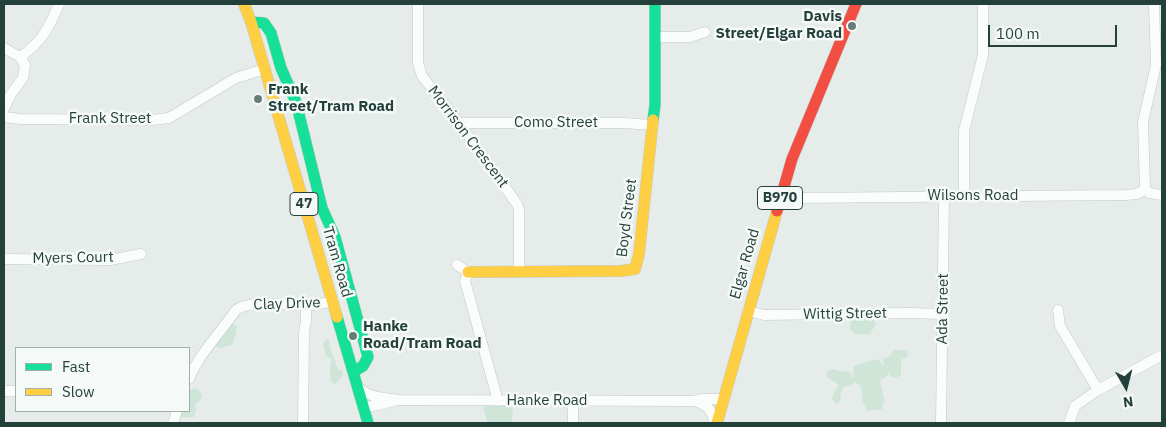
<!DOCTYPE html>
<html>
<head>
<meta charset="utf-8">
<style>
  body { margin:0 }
  #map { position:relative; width:1166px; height:427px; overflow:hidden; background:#e6ecea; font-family:"IBM Plex Sans",sans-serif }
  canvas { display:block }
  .frame { position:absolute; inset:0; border:5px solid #23403b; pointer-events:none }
  .legend { position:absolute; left:15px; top:347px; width:175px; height:65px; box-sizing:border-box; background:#f5faf8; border:1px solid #a1b0ac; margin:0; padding:6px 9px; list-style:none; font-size:15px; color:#23403b }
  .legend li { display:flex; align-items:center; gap:10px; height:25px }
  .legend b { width:25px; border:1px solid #a1b0ac }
  .north { position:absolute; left:1101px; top:362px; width:50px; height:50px; -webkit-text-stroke:4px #f5faf8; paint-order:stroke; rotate:172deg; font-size:14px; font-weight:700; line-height:20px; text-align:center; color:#23403b }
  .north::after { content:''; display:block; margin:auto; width:18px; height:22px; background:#23403b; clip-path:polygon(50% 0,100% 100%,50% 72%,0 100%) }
  .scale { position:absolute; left:988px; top:25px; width:129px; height:22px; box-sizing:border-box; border:2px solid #23403b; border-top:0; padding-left:6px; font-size:15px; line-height:18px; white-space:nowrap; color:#23403b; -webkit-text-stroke:4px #f5faf8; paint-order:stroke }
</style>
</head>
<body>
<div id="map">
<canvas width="1166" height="427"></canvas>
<div class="frame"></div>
<ul class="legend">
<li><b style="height:6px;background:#16e098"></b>Fast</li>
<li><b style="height:6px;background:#ffcf43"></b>Slow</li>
</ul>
<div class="north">N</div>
<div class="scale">100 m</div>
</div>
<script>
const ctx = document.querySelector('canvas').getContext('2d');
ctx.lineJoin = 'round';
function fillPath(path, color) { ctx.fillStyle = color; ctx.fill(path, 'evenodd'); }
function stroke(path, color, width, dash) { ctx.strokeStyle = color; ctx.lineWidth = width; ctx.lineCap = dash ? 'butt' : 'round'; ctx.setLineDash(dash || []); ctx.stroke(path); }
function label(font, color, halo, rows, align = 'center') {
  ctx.font = font + ' "IBM Plex Sans",sans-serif'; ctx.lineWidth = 5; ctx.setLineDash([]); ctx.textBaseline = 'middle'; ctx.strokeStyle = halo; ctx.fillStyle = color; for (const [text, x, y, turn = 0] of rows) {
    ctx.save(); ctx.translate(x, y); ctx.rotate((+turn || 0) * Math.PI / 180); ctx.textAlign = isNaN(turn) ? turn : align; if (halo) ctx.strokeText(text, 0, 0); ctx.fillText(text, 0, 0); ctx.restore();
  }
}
fillPath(new Path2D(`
  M 855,315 C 864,316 872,314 876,324 L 870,334 L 855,334 L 850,330 L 851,320 Z
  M 230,323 L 237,326 L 236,334 L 232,345 L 221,348 L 215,346 L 213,341 Z
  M 326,339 L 329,340 L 330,348 L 338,369 L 342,370 L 343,375 L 336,384 L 331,382 C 329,374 331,368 331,359 L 326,356 L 323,343 Z
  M 894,349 L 907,351 L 908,355 L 904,359 L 901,359 L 901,375 L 896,378 L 890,376 L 888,371 L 888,375 L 880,381 L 884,400 L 882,409 L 867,411 L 863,402 L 861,386 L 855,382 L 850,386 L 842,387 L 843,390 L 840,394 L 841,396 L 839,403 L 836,404 L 832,399 L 834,392 L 839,385 L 827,377 L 827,371 L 833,369 L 839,371 L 850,372 L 854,380 L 853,366 L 877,359 L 885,366 L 882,359 L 890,356 Z
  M 195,388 L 199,390 L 202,396 L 201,400 L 196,403 L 195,406 L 196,410 L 194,417 L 180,417 L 175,414 L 176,411 L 189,411 L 189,391 Z
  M 482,401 L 513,401 L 512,423 L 487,423 Z`), '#cfe5d8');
const street = new Path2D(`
  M 418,4 L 418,63 L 422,76 L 459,123 L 517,204 L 519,210 L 519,271
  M 655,37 L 690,37 L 705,32
  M 4,48 L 20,57
  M 4,109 L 11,94 L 23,78 L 25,65 L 20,57 C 42,42 49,28 59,4
  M 4,117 L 20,119 L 152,120 L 169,118 L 236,78 L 265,69
  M 459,123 L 623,123 L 653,125
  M 1145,189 L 1143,122 L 1156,65 L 1154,4
  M 964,195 L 964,131 L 983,55 L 983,4
  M 780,196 L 793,198 L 1126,195 L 1137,194 L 1145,189 L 1149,193 L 1162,195
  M 4,259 L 110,260 L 141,254
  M 457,265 L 468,272 L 465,281 L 498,401
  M 1058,310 L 1060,326 L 1098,390
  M 748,311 L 764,315 L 909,313 L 942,314
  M 189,379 C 199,354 220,333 236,310 C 253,298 292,307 313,305 C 320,304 326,303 333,301
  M 358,387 C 369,398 384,398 400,400 L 694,401 L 703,399 L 723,399
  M 4,391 L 16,391
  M 573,401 L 573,423
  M 694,401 C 708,404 712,411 715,423
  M 363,408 L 394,401
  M 173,423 L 177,411
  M 303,423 L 304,333 L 306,320 L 306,305
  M 941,423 L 944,196
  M 1069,423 L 1075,406 L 1098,390 L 1162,355`);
const fast = new Path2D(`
  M 251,22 L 264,23 L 271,33 L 281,68 L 296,102 L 322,208 L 335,237 L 368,357 L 363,366 L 353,372
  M 653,120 L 655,105 L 655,4
  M 337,317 L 368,423`);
const slow = new Path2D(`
  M 244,4 L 251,22 L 337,317
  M 468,272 L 621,271 L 635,269 L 639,254 L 653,120
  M 717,423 L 777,211`);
const jam = new Path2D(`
  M 777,211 L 792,159 L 856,4`);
stroke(street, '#c3c9c7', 11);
stroke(fast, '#c2c9c7', 12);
stroke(slow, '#c2c9c7', 12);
stroke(jam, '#c2c9c7', 12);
stroke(street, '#fbfcfc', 10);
stroke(fast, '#16e098', 11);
stroke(slow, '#ffcf43', 11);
stroke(jam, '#f24e42', 11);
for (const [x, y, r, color] of [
  [852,26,5,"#677c78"],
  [258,99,5,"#677c78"],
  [353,336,5,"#677c78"]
]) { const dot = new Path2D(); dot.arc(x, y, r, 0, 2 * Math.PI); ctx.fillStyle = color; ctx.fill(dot); stroke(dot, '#f5faf8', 2); }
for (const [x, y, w] of [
  [780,198,45],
  [304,204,28]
]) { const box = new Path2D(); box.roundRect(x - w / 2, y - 11.5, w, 23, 4); ctx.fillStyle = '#f5faf8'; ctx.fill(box); stroke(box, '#23403b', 1); }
label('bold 14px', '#23403b', null, [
  ["B970",780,198],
  ["47",304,204]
]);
label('bold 15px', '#23403b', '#f5faf8', [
  ["Davis",842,17,"right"],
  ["Street/Elgar Road",842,34,"right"],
  ["Frank",268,90],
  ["Street/Tram Road",268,107],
  ["Hanke",363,327],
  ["Road/Tram Road",363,344]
], 'left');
label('15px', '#23403b', '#f5faf8', [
  ["Frank Street",110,119],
  ["Como Street",556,123],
  ["Morrison Crescent",468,137,53],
  ["Wilsons Road",973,196],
  ["Boyd Street",627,218,-83],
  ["Myers Court",73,258,-1],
  ["Tram Road",337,262,74],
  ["Elgar Road",745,264,-74],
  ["Clay Drive",287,304,-2],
  ["Ada Street",943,309,-89],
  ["Wittig Street",845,314,-1],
  ["Hanke Road",547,401]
]);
</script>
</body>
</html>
